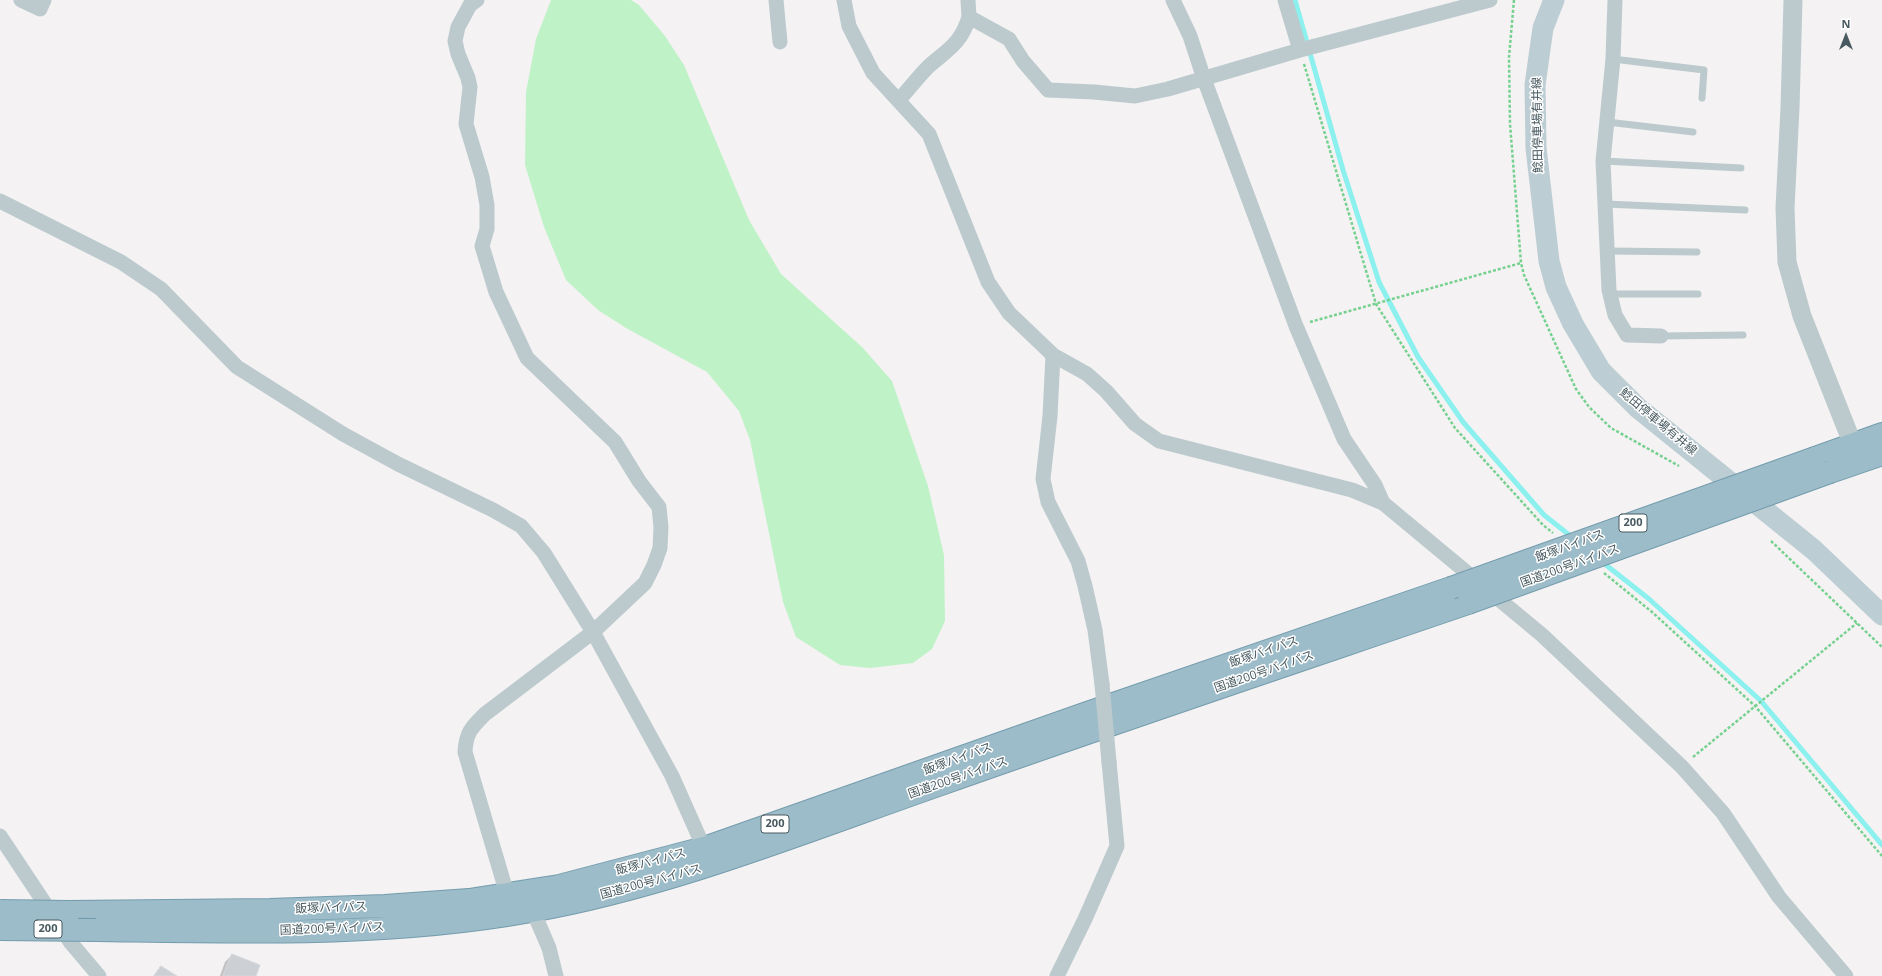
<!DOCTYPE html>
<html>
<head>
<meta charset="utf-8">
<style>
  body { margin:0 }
  #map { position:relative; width:1882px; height:976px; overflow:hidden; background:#f4f2f2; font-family:"Open Sans",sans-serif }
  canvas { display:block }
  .north { position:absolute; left:1826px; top:16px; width:40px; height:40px; -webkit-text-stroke:3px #fff; paint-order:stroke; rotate:0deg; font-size:11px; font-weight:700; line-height:16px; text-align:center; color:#485a60 }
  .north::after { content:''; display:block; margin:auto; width:14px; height:18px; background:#485a60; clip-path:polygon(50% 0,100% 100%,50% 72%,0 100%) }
</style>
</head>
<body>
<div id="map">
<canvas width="1882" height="976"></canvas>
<div class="north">N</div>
</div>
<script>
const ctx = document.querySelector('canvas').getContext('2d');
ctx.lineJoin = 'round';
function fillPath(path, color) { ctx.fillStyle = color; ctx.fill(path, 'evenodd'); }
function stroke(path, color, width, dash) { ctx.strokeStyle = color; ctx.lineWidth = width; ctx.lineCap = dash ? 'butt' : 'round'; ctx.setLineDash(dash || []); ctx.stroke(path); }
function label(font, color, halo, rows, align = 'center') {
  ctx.font = font + ' "Open Sans","Noto Sans JP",sans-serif'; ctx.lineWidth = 3; ctx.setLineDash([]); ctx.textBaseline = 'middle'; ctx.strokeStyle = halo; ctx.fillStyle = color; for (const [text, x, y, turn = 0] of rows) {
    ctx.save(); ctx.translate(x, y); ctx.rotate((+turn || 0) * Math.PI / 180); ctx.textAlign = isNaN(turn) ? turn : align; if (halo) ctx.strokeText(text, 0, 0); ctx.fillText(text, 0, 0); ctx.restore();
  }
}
fillPath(new Path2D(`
  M 551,0 L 631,0 L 639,5 L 665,36 L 684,65 L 749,220 L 781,274 L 863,348 L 892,381 L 928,486 L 944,555 L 945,621 L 932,649 L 913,663 L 870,668 L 840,665 L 796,637 L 783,602 L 750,440 L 739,411 L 707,372 L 626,328 L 598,310 L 566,280 L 544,227 L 525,165 L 526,92 L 536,39 Z`), '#c0f2c8');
fillPath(new Path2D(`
  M 232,955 L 255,976 L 220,976 L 225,962 Z`), '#0003');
stroke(new Path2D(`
  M 1295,0 L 1343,170 L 1379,282 L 1418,357 L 1463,422 L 1544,515 L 1573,538
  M 1601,561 L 1649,599 L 1761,701 L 1882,845`), '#8cf0ee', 5);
const building = new Path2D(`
  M 232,954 L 260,965 L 256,976 L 223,976 Z
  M 161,966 L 177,976 L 154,976 Z`);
fillPath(building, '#ccd0d4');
stroke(building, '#d6d9dd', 1);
const trunk = new Path2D(`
  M 1815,458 L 1882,434
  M 1830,472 L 1882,454
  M 69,912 L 270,910 L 385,906 L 469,900 L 559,886 L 704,848 L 1087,713 L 1451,588
  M 96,930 C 241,932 388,937 531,911 C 672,886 806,831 941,784 C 1116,722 1292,663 1468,603`);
stroke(trunk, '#739cad', 24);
stroke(new Path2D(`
  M 1514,0 L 1509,57 L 1510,124 L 1521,263 L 1524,275 L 1576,389 L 1589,407 L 1611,428 L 1679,466
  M 1304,64 L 1376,304 L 1455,428 L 1543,525 L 1553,533
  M 1310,322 L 1521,263
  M 1771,541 L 1882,647
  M 1604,573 L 1652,612 L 1755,706 L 1882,856
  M 1693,757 L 1857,623`), '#76d190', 2.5, [3, 2]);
stroke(new Path2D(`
  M 1613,59 L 1704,70 L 1702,98
  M 1607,122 L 1693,132
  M 1603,161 L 1741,168
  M 1605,204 L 1745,210
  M 1608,251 L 1697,252
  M 1610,294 L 1698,294
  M 1661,336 L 1743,335`), '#bccace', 7);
stroke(new Path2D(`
  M 21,0 L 40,9 L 44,0
  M 477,0 L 470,5 L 458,27 L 455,41 L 458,54 L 468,78 L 470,87 L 466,124 L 482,177 L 487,205 L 487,229 L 482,246 L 496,292 L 527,358 L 615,442 L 639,481 L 659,507 L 661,527 L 660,548 L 654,565 L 645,583 L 593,632 L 485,714 C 472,727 466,732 465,752 L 507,894 L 533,911 L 549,948 L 556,976
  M 776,0 L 780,42
  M 844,0 L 849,26 L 873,73 L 929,134 L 988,282 L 1009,313 L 1053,355 L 1087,374 L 1106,391 L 1135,424 L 1159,441 L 1352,490 L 1383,503 L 1542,635 L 1682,767 L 1723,813 L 1779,897 L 1846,976
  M 968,0 L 969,17 L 1009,39 L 1023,61 L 1048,90 L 1094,92 L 1135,96 L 1168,89 L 1300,50 L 1490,0
  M 1173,0 L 1190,36 L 1204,79 L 1296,326 L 1344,439 L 1375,485 L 1383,503
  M 1285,0 L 1300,50
  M 1615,0 L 1613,59 L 1603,161 L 1609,290 L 1615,315 L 1627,335 L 1661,336
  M 899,100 C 909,89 918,77 928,67 C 947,50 961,44 969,17
  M 0,201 L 121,262 L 161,289 L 237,367 L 343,434 L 398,464 L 493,510 L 521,526 L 544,553 L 593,632 L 672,776 L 704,848
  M 1053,355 L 1050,416 L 1043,479 L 1048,502 L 1078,561 L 1085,586 L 1095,630 L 1102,684
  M 0,836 L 71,943 L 99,976
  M 1057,976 L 1085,919 L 1117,846 L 1109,762`), '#bccace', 15);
stroke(new Path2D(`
  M 1793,0 L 1790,108 L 1785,208 L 1787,262 L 1802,316 L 1853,445`), '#bccace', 19);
stroke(new Path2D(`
  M 1554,0 L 1543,28 L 1535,85 L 1536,148 L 1549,261 L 1556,287 L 1573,324 L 1601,371 L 1638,408 L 1814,550 L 1882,615`), '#bdcdd4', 21);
stroke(trunk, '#9cbcc9', 22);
const trunkBridge = new Path2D(`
  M 1451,588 L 1815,458
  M 1468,603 L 1830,472
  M 0,911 L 69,912
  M 0,929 L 96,930`);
stroke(trunkBridge, '#739cad', 24, []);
stroke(new Path2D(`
  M 1102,684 L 1109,762`), '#bccace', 15);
stroke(trunkBridge, '#9cbcc9', 22);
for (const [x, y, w] of [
  [1633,523,28],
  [775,824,28],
  [48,929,28]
]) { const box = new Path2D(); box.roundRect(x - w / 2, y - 9, w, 18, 3); ctx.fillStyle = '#fff'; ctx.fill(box); stroke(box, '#485a60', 1); }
label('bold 11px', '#485a60', null, [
  ["200",1633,523],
  ["200",775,824],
  ["200",48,929]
]);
label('12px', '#485a60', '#fff', [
  ["鯰田停車場有井線",1538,125,-91],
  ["鯰田停車場有井線",1658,422,40],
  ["飯塚バイパス",1570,546,-20],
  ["国道200号バイパス",1570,566,-20],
  ["飯塚バイパス",1264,652,-19],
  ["国道200号バイパス",1264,672,-19],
  ["飯塚バイパス",958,759,-20],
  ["国道200号バイパス",958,778,-19],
  ["飯塚バイパス",651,862,-15],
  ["国道200号バイパス",651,882,-15],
  ["飯塚バイパス",331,908,-2],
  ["国道200号バイパス",332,929,-2]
]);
</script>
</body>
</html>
